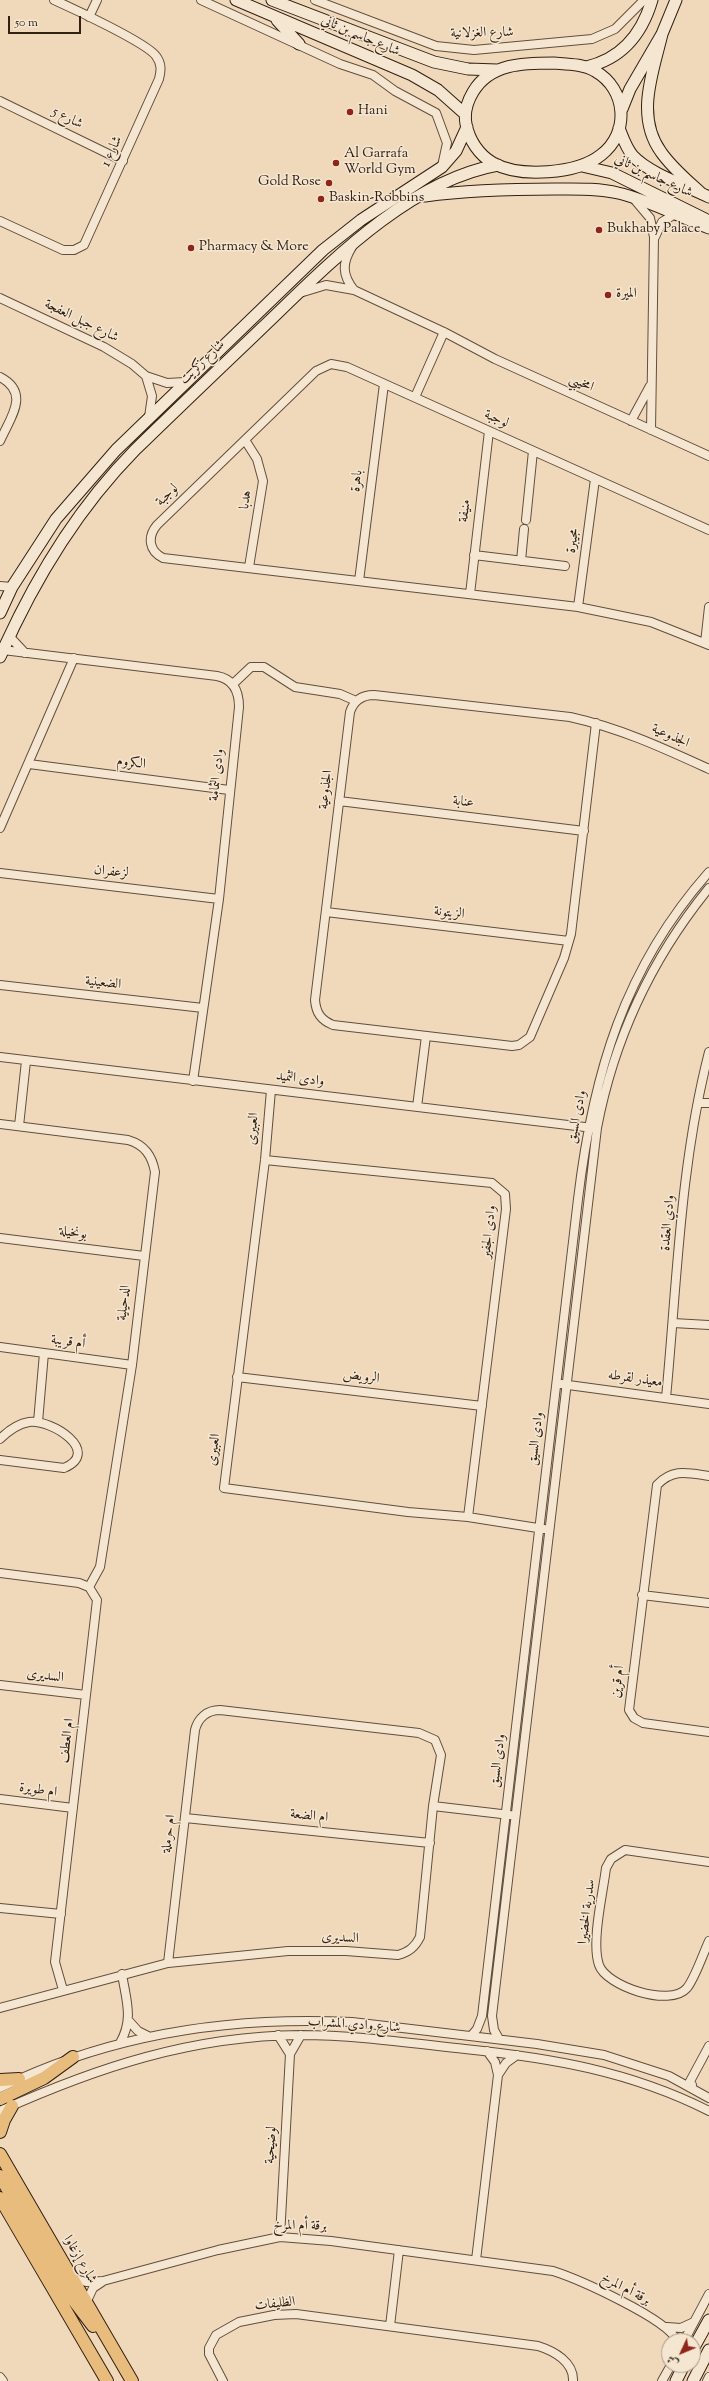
<!DOCTYPE html>
<html>
<head>
<meta charset="utf-8">
<style>
  body { margin:0 }
  #map { position:relative; width:709px; height:2381px; overflow:hidden; background:#f0d9ba; font-family:"Sorts Mill Goudy",Amiri,serif }
  canvas { display:block }
  .north { position:absolute; left:661px; top:2333px; width:40px; height:40px; box-sizing:border-box; background:#f5e6d2; border:1px solid #a79786; border-radius:50%; rotate:226deg; font-size:11px; font-weight:700; line-height:16px; text-align:center; color:#322013 }
  .north::after { content:''; display:block; margin:auto; width:14px; height:18px; background:#8f2418; clip-path:polygon(50% 0,100% 100%,50% 72%,0 100%) }
  .scale { position:absolute; left:8px; top:16px; width:73px; height:18px; box-sizing:border-box; border:2px solid #322013; border-top:0; padding-left:5px; font-size:12px; line-height:14px; white-space:nowrap; color:#322013; -webkit-text-stroke:3px #f5e6d2; paint-order:stroke }
</style>
</head>
<body>
<div id="map">
<canvas width="709" height="2381"></canvas>
<div class="north">ش</div>
<div class="scale">50 m</div>
</div>
<script>
const ctx = document.querySelector('canvas').getContext('2d');
ctx.lineJoin = 'round';
function stroke(path, color, width, dash) { ctx.strokeStyle = color; ctx.lineWidth = width; ctx.lineCap = dash ? 'butt' : 'round'; ctx.setLineDash(dash || []); ctx.stroke(path); }
function label(font, color, halo, rows, align = 'center') {
  ctx.font = font + ' "Sorts Mill Goudy",Amiri,serif'; ctx.lineWidth = 3; ctx.setLineDash([]); ctx.textBaseline = 'middle'; ctx.strokeStyle = halo; ctx.fillStyle = color; for (const [text, x, y, turn = 0] of rows) {
    ctx.save(); ctx.translate(x, y); ctx.rotate((+turn || 0) * Math.PI / 180); ctx.textAlign = isNaN(turn) ? turn : align; if (halo) ctx.strokeText(text, 0, 0); ctx.fillText(text, 0, 0); ctx.restore();
  }
}
const street = new Path2D(`
  M 201,0 L 340,64 L 373,75 L 395,91 L 436,113 L 447,143 L 442,166
  M 315,0 L 436,46 L 474,50 L 592,39 L 615,29 L 644,0
  M 89,17 L 97,0
  M 0,101 L 123,161
  M 634,199 L 650,218 L 654,237 L 651,430
  M 0,221 L 63,250 L 74,250 L 84,245 L 159,79 C 161,71 162,64 156,56 C 147,43 72,8 54,0
  M 655,237 L 662,222 L 675,214
  M 352,247 C 342,263 342,275 354,290
  M 303,292 L 326,285 L 354,290 L 444,332 L 495,359 L 709,456
  M 0,298 L 104,347 L 132,364 L 146,376 L 167,383 L 185,382
  M 146,376 L 152,396 L 149,417
  M 0,377 C 31,393 10,418 0,441
  M 415,397 L 444,332
  M 631,421 L 650,386
  M 245,440 L 257,459 L 263,481 L 249,567
  M 526,520 L 533,451
  M 709,530 L 347,367 L 331,364 L 316,371 L 157,525 C 147,537 149,551 163,558 L 578,607 L 651,622 L 709,645
  M 474,555 L 565,566
  M 521,561 L 524,529
  M 359,581 L 384,384
  M 0,586 L 12,587
  M 470,594 L 489,431
  M 578,607 L 595,479
  M 10,637 L 25,653
  M 705,643 L 709,607
  M 3,650 L 217,676 C 233,679 239,691 239,707 L 219,899 L 193,1081
  M 233,684 L 251,667 L 264,667 L 295,687 L 340,694 L 356,701
  M 596,723 L 571,934 L 564,958 L 530,1037 L 519,1045 L 512,1046 L 333,1025 C 321,1020 316,1013 315,1000 L 350,712 C 354,700 362,695 374,695 L 570,717 C 620,728 663,748 709,769
  M 29,764 L 229,790
  M 339,801 L 584,831
  M 0,828 L 74,658
  M 0,873 L 219,899
  M 326,912 L 569,941
  M 0,985 L 203,1008
  M 0,1057 L 593,1128
  M 271,1090 L 265,1160 L 224,1488 L 408,1512 L 468,1517 L 544,1529
  M 698,1103 L 709,1103
  M 417,1107 L 426,1036
  M 0,1124 L 128,1140 C 145,1145 152,1156 155,1172 L 132,1365 L 100,1567 L 89,1587
  M 19,1126 L 26,1061
  M 265,1160 L 492,1183 L 505,1194 L 506,1209 L 468,1517
  M 0,1238 L 144,1256
  M 673,1323 L 709,1325
  M 0,1347 L 132,1365
  M 237,1377 L 482,1406
  M 561,1384 L 709,1404
  M 666,1398 C 677,1283 680,1164 709,1052
  M 38,1422 L 44,1353
  M 0,1439 C 8,1431 17,1424 29,1422 C 52,1419 102,1452 64,1468 L 0,1460
  M 709,1476 C 688,1473 673,1468 657,1485 L 629,1710 L 634,1718 L 643,1723 L 709,1732
  M 0,1573 L 79,1583 L 89,1587 L 97,1600 L 55,1962 L 63,1990
  M 642,1595 L 709,1603
  M 0,1685 L 86,1695
  M 0,1799 L 73,1808
  M 433,1806 L 510,1815
  M 185,1818 L 430,1843
  M 709,1862 L 625,1850 L 611,1859 L 606,1868 C 603,1893 591,1942 599,1965 C 606,1986 670,2008 687,1988 C 695,1978 703,1954 709,1941
  M 0,1908 L 61,1914
  M 0,2008 L 168,1963 L 288,1951 L 346,1951 L 398,1955 C 409,1952 415,1947 420,1937 L 433,1806 L 441,1755 L 435,1740 L 419,1733 L 220,1710 C 207,1710 198,1718 195,1730 L 168,1963
  M 129,2021 L 138,2031 L 148,2036
  M 278,2035 L 290,2054
  M 471,2036 L 477,2029 L 482,2016 L 578,1199 C 593,1074 624,968 709,872
  M 499,2039 L 494,2030 L 492,2016 L 597,1128 C 614,1039 652,958 709,888
  M 120,2043 C 134,2019 126,2000 122,1974
  M 498,2075 L 506,2063 L 517,2055
  M 692,2085 L 688,2085 L 709,2046
  M 0,2088 C 110,2034 230,2016 352,2022 L 537,2044 L 604,2055 L 669,2076 L 709,2098
  M 0,2111 C 98,2067 192,2036 300,2035 C 355,2035 410,2043 465,2049 C 551,2058 630,2071 709,2111
  M 280,2237 L 290,2054 L 301,2035
  M 476,2260 L 498,2075 L 495,2062 L 487,2051
  M 72,2278 L 86,2282 L 103,2281 L 218,2250 L 280,2237 L 331,2241 L 553,2271 C 578,2279 668,2319 677,2341
  M 86,2303 L 93,2288 L 102,2282
  M 390,2326 L 399,2250
  M 667,2327 L 681,2328 L 694,2322
  M 684,2341 L 709,2294
  M 0,2377 L 3,2381
  M 223,2381 L 209,2354 L 209,2348 L 216,2335 L 239,2322 L 274,2315 L 296,2314 L 538,2346 C 554,2351 574,2362 573,2381
  M 662,2381 L 671,2365
  M 707,2381 L 709,2377`);
const secondary = new Path2D(`
  M 236,0 L 412,75 L 438,90 L 465,114
  M 272,0 L 434,62 L 468,69 L 497,70
  M 277,20 L 299,44
  M 662,34 C 653,72 635,116 661,152 C 672,168 688,181 702,194
  M 554,63 C 567,64 584,64 595,71 C 627,89 630,133 601,155 C 577,174 520,178 493,163 C 479,155 469,140 466,124 C 464,113 467,102 473,92 C 490,63 524,63 554,63 Z
  M 586,67 C 622,59 642,34 652,0
  M 622,109 L 630,89 L 662,34 L 676,0
  M 619,128 C 623,138 626,148 633,156 C 650,174 687,186 709,197
  M 582,166 L 612,173 L 709,221
  M 425,196 C 468,190 511,189 555,189 C 575,189 598,188 618,193 C 649,200 679,217 709,228
  M 0,613 L 12,587 L 56,519 L 116,450 L 323,250 L 361,220 L 442,167 L 456,151 L 467,127
  M 0,657 C 33,582 77,509 135,450 C 177,409 219,369 262,328 C 326,267 407,181 498,165
  M 693,2349 L 709,2320
  M 676,2381 L 684,2365
  M 693,2381 L 709,2350`);
const primary = new Path2D(`
  M 0,2080 L 19,2079
  M 0,2099 L 44,2078 L 73,2057
  M 0,2132 L 4,2120 L 12,2106
  M 0,2154 L 132,2381
  M 0,2176 L 68,2293 L 93,2326
  M 0,2198 L 107,2381`);
stroke(street, '#624e3d', 10);
stroke(secondary, '#322013', 13);
stroke(primary, '#322013', 14);
stroke(street, '#f5e6d2', 8);
stroke(secondary, '#f5e6d2', 11);
stroke(primary, '#e8bc7d', 12);
for (const [x, y, r, color] of [
  [350,112,4,"#8f2418"],
  [336,163,4,"#8f2418"],
  [329,183,4,"#8f2418"],
  [321,199,4,"#8f2418"],
  [599,230,4,"#8f2418"],
  [191,248,4,"#8f2418"],
  [608,295,4,"#8f2418"]
]) { const dot = new Path2D(); dot.arc(x, y, r, 0, 2 * Math.PI); ctx.fillStyle = color; ctx.fill(dot); stroke(dot, '#f5e6d2', 1.5); }
label('14px', '#322013', '#f5e6d2', [
  ["شارع الغزلانية",482,34,-1],
  ["شارع جاسم بن ثاني",360,37,23],
  ["شارع 5",67,119,26],
  ["شارع 1",113,152,-66],
  ["شارع جاسم بن ثاني",653,177,25],
  ["شارع جبل العفجة",81,322,26],
  ["شارع زكريت",203,363,-44],
  ["امخيبي",581,384,24],
  ["لوجبة",496,420,24],
  ["باهرة",358,481,-83],
  ["لوجبة",168,496,-44],
  ["هدبا",247,500,-82],
  ["منيفة",466,511,-83],
  ["مجيبرة",574,541,-82],
  ["الجذوعية",670,737,24],
  ["الكروم",131,764,7],
  ["وادى الثمامة",218,775,-84],
  ["الجذوعية",327,790,-83],
  ["عنابة",463,803,7],
  ["لزعفران",111,873,7],
  ["الزيتونة",449,914,7],
  ["الضعينية",103,984,6],
  ["وادى الثميد",300,1080,7],
  ["وادى السيق",578,1117,-79],
  ["العبيرى",254,1129,-85],
  ["وادي العقدة",669,1223,-85],
  ["وادى الجفير",490,1232,-84],
  ["بونخيلة",73,1234,7],
  ["الدحيلية",125,1303,-84],
  ["أم قريبة",68,1343,8],
  ["الرويض",361,1378,7],
  ["معيذر لقرطه",635,1380,8],
  ["وادى السيق",537,1439,-83],
  ["العبيرى",215,1450,-83],
  ["السديرى",45,1677,7],
  ["أم قرين",619,1682,-83],
  ["ام العطف",68,1741,-83],
  ["وادى السيق",499,1761,-83],
  ["ام طويرة",38,1791,8],
  ["ام الضعة",309,1817,6],
  ["ام حرملة",170,1834,-83],
  ["سدرية الخضيرا",588,1912,-83],
  ["السديرى",340,1939,3],
  ["شارع وادي المشراب",354,2026,4],
  ["لوضيحية",272,2145,-87],
  ["برقة أم المرخ",300,2227,1],
  ["شارع إزغاوا",79,2260,60],
  ["برقة أم المرخ",625,2290,28],
  ["الظليفات",275,2305,-6]
]);
label('14px', '#322013', '#f5e6d2', [
  ["Hani",358,112],
  ["Al Garrafa",344,155],
  ["World Gym",344,171],
  ["Gold Rose",321,183,"right"],
  ["Baskin-Robbins",329,199],
  ["Bukhaby Palace",607,230],
  ["Pharmacy & More",199,248],
  ["الميرة",616,295]
], 'left');
</script>
</body>
</html>
